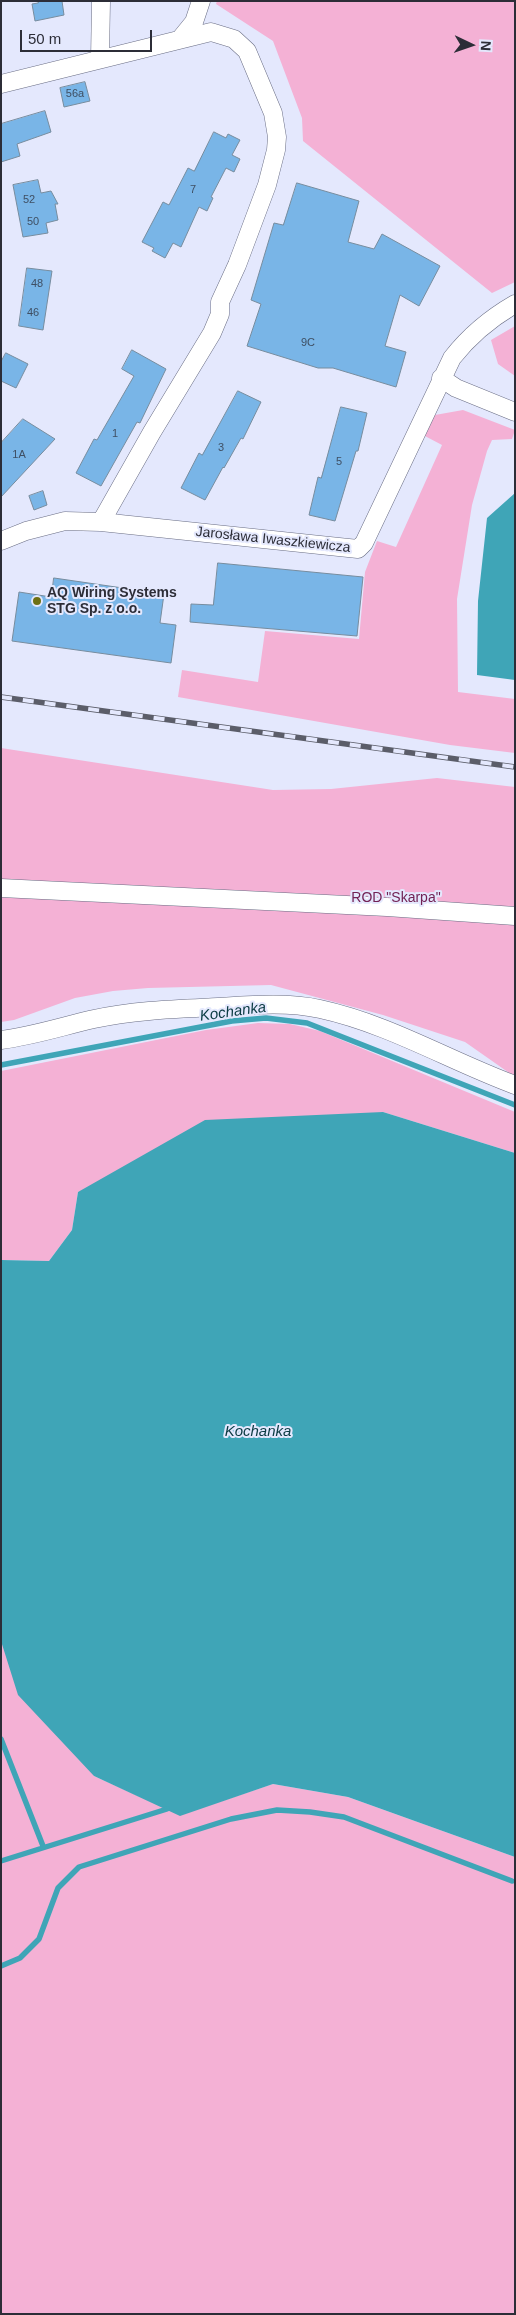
<!DOCTYPE html>
<html>
<head>
<meta charset="utf-8">
<style>
  body { margin:0 }
  #map { position:relative; width:516px; height:2315px; overflow:hidden; background:#e4e8fd; font-family:Arial,sans-serif }
  canvas { display:block }
  .frame { position:absolute; inset:0; border:2px solid #2c2d37; pointer-events:none }
  .north { position:absolute; left:446px; top:20px; width:50px; height:50px; -webkit-text-stroke:4px #e4e8fd; paint-order:stroke; rotate:93deg; font-size:14px; font-weight:700; line-height:20px; text-align:center; color:#2c2d37 }
  .north::after { content:''; display:block; margin:auto; width:18px; height:22px; background:#2c2d37; clip-path:polygon(50% 0,100% 100%,50% 72%,0 100%) }
  .scale { position:absolute; left:20px; top:30px; width:132px; height:22px; box-sizing:border-box; border:2px solid #2c2d37; border-top:0; padding-left:6px; font-size:15px; line-height:18px; white-space:nowrap; color:#2c2d37; -webkit-text-stroke:4px #e4e8fd; paint-order:stroke }
</style>
</head>
<body>
<div id="map">
<canvas width="516" height="2315"></canvas>
<div class="frame"></div>
<div class="north">N</div>
<div class="scale">50 m</div>
</div>
<script>
const ctx = document.querySelector('canvas').getContext('2d');
ctx.lineJoin = 'round';
function fillPath(path, color) { ctx.fillStyle = color; ctx.fill(path, 'evenodd'); }
function stroke(path, color, width, dash) { ctx.strokeStyle = color; ctx.lineWidth = width; ctx.lineCap = dash ? 'butt' : 'round'; ctx.setLineDash(dash || []); ctx.stroke(path); }
function label(font, color, halo, rows, align = 'center') {
  ctx.font = font + ' Arial,sans-serif'; ctx.lineWidth = 4; ctx.setLineDash([]); ctx.textBaseline = 'middle'; ctx.strokeStyle = halo; ctx.fillStyle = color; for (const [text, x, y, turn = 0] of rows) {
    ctx.save(); ctx.translate(x, y); ctx.rotate((+turn || 0) * Math.PI / 180); ctx.textAlign = isNaN(turn) ? turn : align; if (halo) ctx.strokeText(text, 0, 0); ctx.fillText(text, 0, 0); ctx.restore();
  }
}
fillPath(new Path2D(`
  M 217,1 L 515,1 L 515,282 L 492,293 L 303,141 L 302,118 L 273,41 L 216,4 Z
  M 515,326 L 515,376 L 498,364 L 491,340 Z
  M 463,410 L 515,430 L 512,439 L 492,440 L 487,451 L 472,505 L 457,599 L 458,692 L 515,699 L 515,753 L 450,745 L 178,697 L 182,670 L 258,682 L 265,631 L 359,639 L 365,572 L 377,541 L 396,547 L 442,445 L 423,435 L 435,415 Z
  M 1,748 L 273,790 L 331,789 L 437,778 L 515,787 L 515,1077 L 465,1042 L 383,1015 L 271,985 L 148,988 L 113,991 L 75,998 L 14,1020 L 1,1022 Z
  M 258,1023 L 290,1024 L 320,1031 L 515,1112 L 515,1153 L 383,1112 L 78,1192 L 72,1230 L 49,1261 L 1,1260 L 1,1071 L 206,1030 Z
  M 1,1602 L 94,1776 L 180,1815 L 273,1784 L 348,1797 L 515,1857 L 515,2314 L 1,2314 Z`), '#f4b1d5');
fillPath(new Path2D(`
  M 515,493 L 515,680 L 477,675 L 478,601 L 487,518 Z
  M 383,1112 L 515,1153 L 515,1857 L 348,1797 L 273,1784 L 180,1816 L 94,1776 L 18,1695 L 1,1641 L 1,1260 L 49,1261 L 72,1230 L 78,1192 L 205,1120 Z`), '#3fa5b7');
stroke(new Path2D(`
  M 1,1065 L 232,1021 L 266,1018 L 307,1023 L 515,1105
  M 1,1739 L 43,1846
  M 1,1861 L 167,1809
  M 1,1966 L 20,1958 L 39,1939 L 58,1888 L 79,1867 L 231,1819 L 277,1810 L 310,1812 L 344,1817 L 512,1881`), '#3fa5b7', 5.5);
const building = new Path2D(`
  M 38,1 L 62,1 L 64,15 L 35,21 L 32,4 L 38,3 Z
  M 85,82 L 90,101 L 64,107 L 60,88 Z
  M 45,111 L 51,132 L 17,144 L 20,156 L 1,162 L 1,124 Z
  M 214,132 L 226,138 L 228,134 L 240,140 L 232,155 L 240,159 L 234,172 L 226,168 L 211,197 L 213,198 L 207,211 L 199,207 L 181,247 L 173,243 L 165,258 L 152,251 L 154,248 L 142,242 L 163,202 L 169,205 L 188,168 L 194,171 Z
  M 38,180 L 41,193 L 51,191 L 58,204 L 55,204 L 58,220 L 46,223 L 48,233 L 23,237 L 13,185 Z
  M 297,183 L 359,201 L 348,242 L 374,249 L 382,234 L 440,266 L 419,306 L 400,295 L 385,346 L 406,352 L 396,387 L 333,368 L 318,368 L 247,346 L 261,304 L 251,300 L 274,223 L 283,225 Z
  M 27,268 L 52,271 L 43,330 L 19,326 Z
  M 132,350 L 166,369 L 140,423 L 137,422 L 101,486 L 76,473 L 94,439 L 97,440 L 134,376 L 122,369 Z
  M 6,353 L 28,364 L 16,388 L 1,381 L 1,362 Z
  M 238,391 L 261,402 L 243,439 L 241,438 L 224,468 L 223,467 L 205,500 L 181,488 L 199,453 L 202,455 Z
  M 341,407 L 367,413 L 358,451 L 356,451 L 335,521 L 309,515 L 318,477 L 321,478 Z
  M 23,419 L 55,439 L 1,497 L 1,443 Z
  M 43,491 L 47,505 L 34,510 L 29,496 Z
  M 218,563 L 363,577 L 357,636 L 190,622 L 191,604 L 213,605 Z
  M 54,578 L 164,594 L 160,623 L 176,625 L 171,663 L 12,641 L 19,592 L 51,597 Z`);
fillPath(building, '#79b5e7');
stroke(building, '#778c9e', 1);
const minor = new Path2D(`
  M 181,38 L 194,22 L 201,1
  M 100,59 L 101,1
  M 1,84 L 211,32 L 234,39 L 247,51 L 273,113 L 277,137 L 276,150 L 267,185 L 237,265 L 220,302 L 220,314 L 212,333 L 152,432 L 101,522
  M 441,378 L 456,388 L 515,412
  M 1,541 L 26,531 L 65,521 L 101,522 L 358,549 L 364,543 L 452,358 C 470,335 489,319 515,304
  M 1,888 L 387,907 L 515,916
  M 1,1040 C 33,1036 63,1026 94,1019 C 135,1010 176,1009 218,1007 C 252,1005 287,1002 320,1009 C 389,1024 450,1061 515,1085`);
stroke(minor, '#696d84', 19);
stroke(minor, '#fff', 18);
const rail = new Path2D(`
  M 1,697 L 515,767`);
stroke(rail, '#5b5d69', 5.5);
stroke(rail, '#e4e8fd', 4, [11]);
for (const [x, y, r, color] of [
  [37,601,5,"#6e7014"]
]) { const dot = new Path2D(); dot.arc(x, y, r, 0, 2 * Math.PI); ctx.fillStyle = color; ctx.fill(dot); stroke(dot, '#e4e8fd', 2); }
label('11px', '#3f4f63', null, [
  ["56a",75,94],
  ["7",193,190],
  ["52",29,200],
  ["50",33,222],
  ["48",37,284],
  ["46",33,313],
  ["9C",308,343],
  ["1",115,434],
  ["3",221,448],
  ["1A",19,455],
  ["5",339,462]
]);
label('14px', '#2c2d37', '#e4e8fd', [
  ["Jarosława Iwaszkiewicza",273,540,6]
]);
label('bold 14px', '#2c2d37', '#e4e8fd', [
  ["AQ Wiring Systems",47,593],
  ["STG Sp. z o.o.",47,609]
], 'left');
label('14px', '#722255', '#e4e8fd', [
  ["ROD \"Skarpa\"",396,898]
]);
label('italic 15px', '#0b3b43', '#e4e8fd', [
  ["Kochanka",233,1012,-8],
  ["Kochanka",258,1432]
]);
</script>
</body>
</html>
